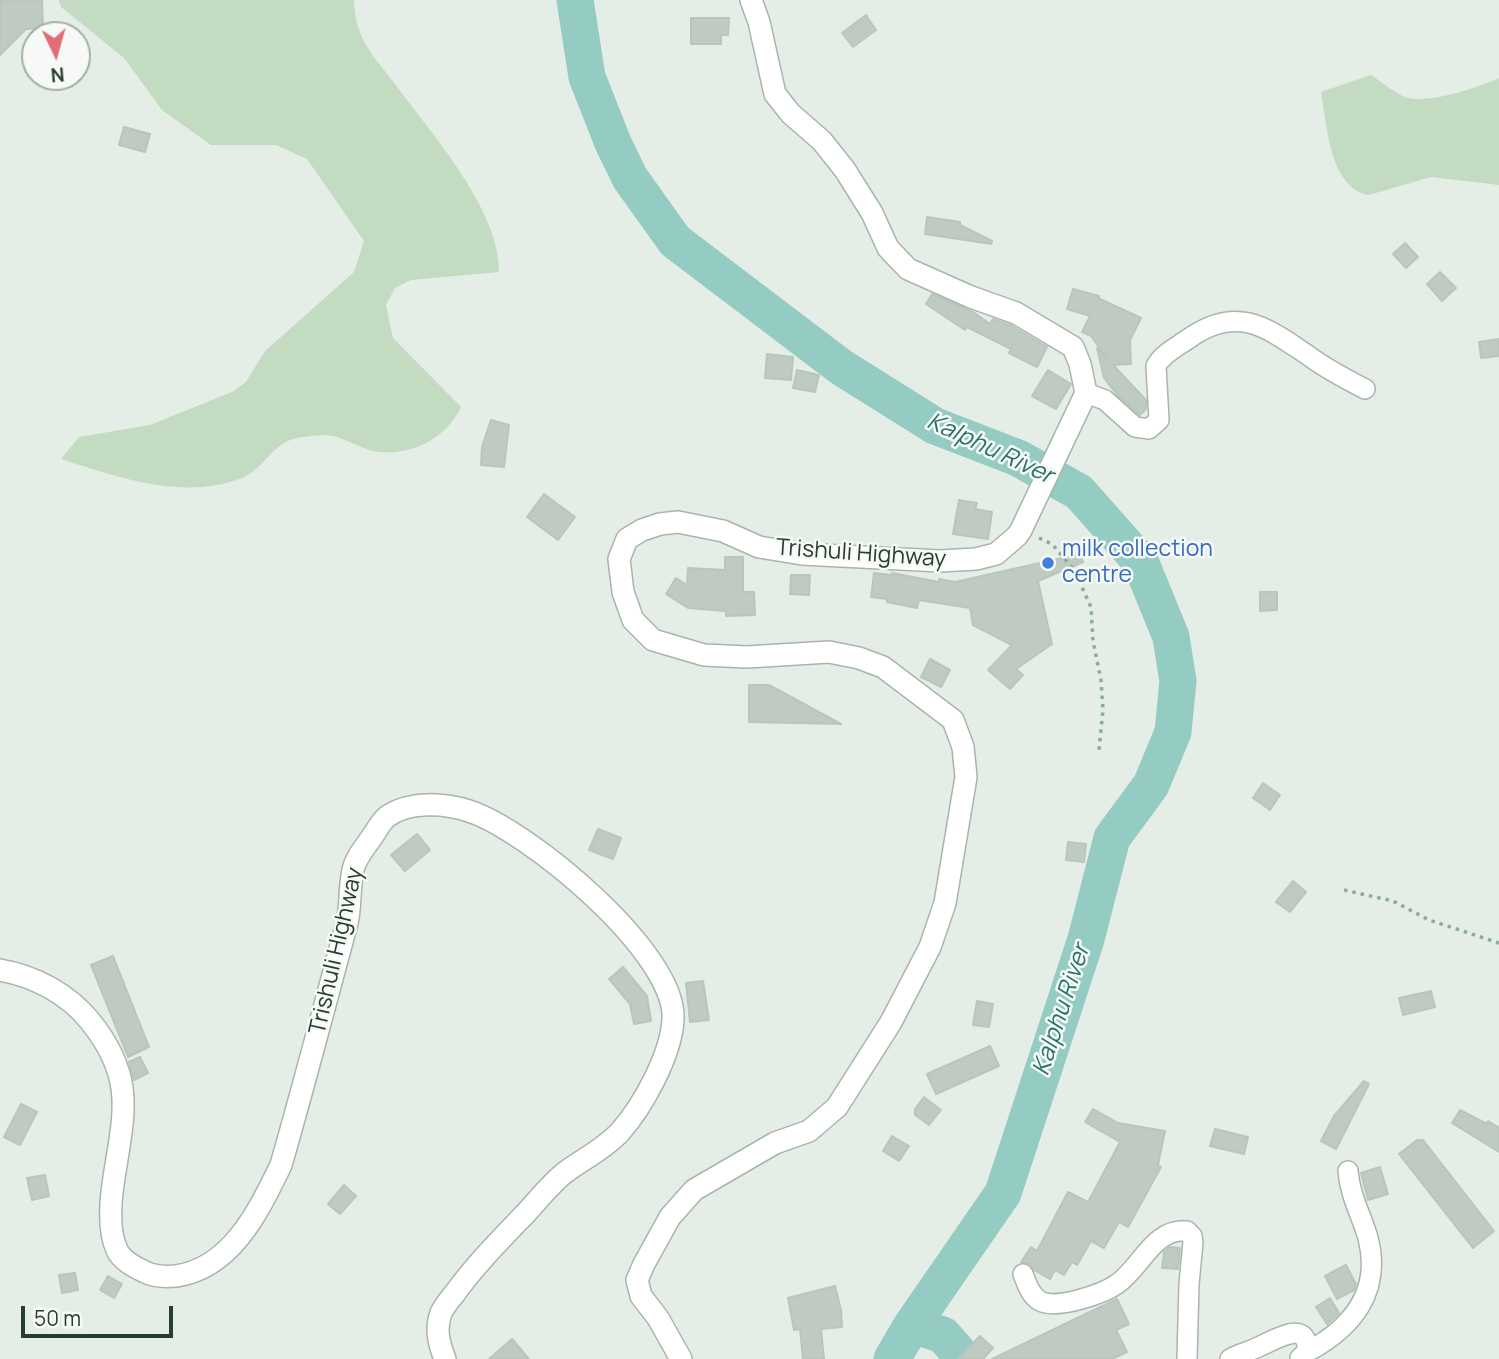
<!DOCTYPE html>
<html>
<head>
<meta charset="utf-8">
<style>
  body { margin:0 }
  #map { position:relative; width:1499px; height:1359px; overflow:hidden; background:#e5ede7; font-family:Manrope,sans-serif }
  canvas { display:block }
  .north { position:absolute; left:21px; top:21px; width:70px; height:70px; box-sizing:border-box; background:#f6f9f6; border:2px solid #a3aea7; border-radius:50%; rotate:175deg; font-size:19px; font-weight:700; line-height:28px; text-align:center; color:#263d30 }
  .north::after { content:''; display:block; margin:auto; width:24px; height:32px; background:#e36d75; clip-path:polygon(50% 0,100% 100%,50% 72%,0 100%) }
  .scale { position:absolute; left:21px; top:1306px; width:152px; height:32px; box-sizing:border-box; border:4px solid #263d30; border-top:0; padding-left:9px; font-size:21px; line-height:24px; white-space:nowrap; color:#263d30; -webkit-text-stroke:5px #f6f9f6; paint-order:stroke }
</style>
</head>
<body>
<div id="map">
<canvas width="1499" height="1359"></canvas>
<div class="north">N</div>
<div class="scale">50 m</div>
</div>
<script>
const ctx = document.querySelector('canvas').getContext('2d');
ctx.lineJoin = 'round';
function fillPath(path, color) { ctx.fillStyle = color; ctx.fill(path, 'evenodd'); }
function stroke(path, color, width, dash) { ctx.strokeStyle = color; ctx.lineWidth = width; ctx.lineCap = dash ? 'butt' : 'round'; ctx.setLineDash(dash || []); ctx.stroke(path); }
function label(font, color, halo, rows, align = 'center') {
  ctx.font = font + ' Manrope,sans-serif'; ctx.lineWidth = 5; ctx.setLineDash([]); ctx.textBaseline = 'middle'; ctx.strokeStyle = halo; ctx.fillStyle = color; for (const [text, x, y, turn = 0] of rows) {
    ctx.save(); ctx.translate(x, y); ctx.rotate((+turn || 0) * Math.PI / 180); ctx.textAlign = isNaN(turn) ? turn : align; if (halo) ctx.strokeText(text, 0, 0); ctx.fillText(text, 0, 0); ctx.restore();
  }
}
fillPath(new Path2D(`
  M 59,0 L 354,0 C 355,39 373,55 395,84 C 431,133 500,210 499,272 L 411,280 L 395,288 L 386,305 L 393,338 L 461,407 C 446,438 414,455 379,452 C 363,450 348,440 334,436 C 324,434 307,436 297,438 C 272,443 264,469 242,478 C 183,501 118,477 61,459 L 79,437 L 150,425 L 232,392 L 246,382 L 265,351 L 354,272 L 364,241 L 307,159 L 276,145 L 211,145 L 162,110 L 124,58 L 61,7 Z
  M 1371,75 C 1382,82 1395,94 1408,98 C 1432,103 1477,88 1499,78 L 1499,185 L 1431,177 L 1369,195 C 1329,188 1327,124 1321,92 Z`), '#c2dbc1');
stroke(new Path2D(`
  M 575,0 L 587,77 L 613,143 L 630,178 L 675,241 L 841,367 L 935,426 L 1018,458 L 1079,492 L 1140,561 L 1171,637 L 1178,681 L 1173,732 L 1151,785 L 1112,838 L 1086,939 L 1003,1193 L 912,1325 L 892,1359
  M 912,1325 L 943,1335 L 964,1359`), '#94cbc2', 37);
const building = new Path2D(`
  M 0,0 L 42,0 L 43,28 L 26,29 L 0,55 Z
  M 866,15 L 876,30 L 853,47 L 842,33 Z
  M 691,18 L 729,18 L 728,35 L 721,35 L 721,44 L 691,44 Z
  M 124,127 L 150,134 L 145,152 L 119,145 Z
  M 927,217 L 960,222 L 960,225 L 992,241 L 991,244 L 925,234 Z
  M 1405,243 L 1418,257 L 1406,268 L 1393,254 Z
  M 1440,272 L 1456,288 L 1442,301 L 1427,284 Z
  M 1073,289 L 1099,296 L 1098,298 L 1141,318 L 1130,340 L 1131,364 L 1113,365 L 1146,400 L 1146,409 L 1140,415 L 1118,396 L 1104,378 L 1097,348 L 1108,360 L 1091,336 L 1082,332 L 1090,316 L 1067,309 Z
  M 932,294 L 973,312 L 990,324 L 993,319 L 1010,325 L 1047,347 L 1037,367 L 1009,353 L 1011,349 L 967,327 L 965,330 L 926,304 Z
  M 1499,339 L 1499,356 L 1481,358 L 1479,342 Z
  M 767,354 L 793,357 L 791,380 L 765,378 Z
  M 797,370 L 819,375 L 815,392 L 793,388 Z
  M 1048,370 L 1071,384 L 1056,409 L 1032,396 Z
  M 491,420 L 509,425 L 504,467 L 481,465 L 482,447 Z
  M 544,494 L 575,517 L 558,540 L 527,517 Z
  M 959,500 L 977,503 L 975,509 L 992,512 L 988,539 L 953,534 Z
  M 1080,554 L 1083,562 L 1038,581 L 1052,644 L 1016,669 L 1023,675 L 1010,689 L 988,670 L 1012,645 L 973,625 L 970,608 L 919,600 L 917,608 L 887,602 L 887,599 L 871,597 L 874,573 L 892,575 L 892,573 L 939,582 L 939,579 L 955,582 Z
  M 725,557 L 743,557 L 743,592 L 754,592 L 755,615 L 726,616 L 726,611 L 688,608 L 666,594 L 676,578 L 687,585 L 688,568 L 725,570 Z
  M 791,575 L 810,575 L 809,595 L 790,594 Z
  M 1260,592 L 1277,592 L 1277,610 L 1260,611 Z
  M 930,659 L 950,670 L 941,687 L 921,677 Z
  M 749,685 L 769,685 L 841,724 L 749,722 Z
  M 1263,783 L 1280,795 L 1270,810 L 1253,798 Z
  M 598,829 L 621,838 L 613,859 L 589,850 Z
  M 417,834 L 430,850 L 405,871 L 391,855 Z
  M 1068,842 L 1086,844 L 1084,862 L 1066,860 Z
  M 1293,881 L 1306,892 L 1290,912 L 1276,902 Z
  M 113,956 L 149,1047 L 128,1057 L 91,965 Z
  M 623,967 L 647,996 L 651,1021 L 634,1024 L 630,1004 L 609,979 Z
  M 703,981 L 709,1020 L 690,1022 L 686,983 Z
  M 1431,991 L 1435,1007 L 1403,1015 L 1399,998 Z
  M 977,1001 L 993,1004 L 989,1027 L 973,1025 Z
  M 990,1046 L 999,1066 L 936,1094 L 927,1074 Z
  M 140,1057 L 148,1073 L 134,1080 L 129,1062 Z
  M 1364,1081 L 1369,1084 L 1336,1149 L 1321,1141 L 1334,1116 Z
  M 924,1097 L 941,1110 L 929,1125 L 915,1115 L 915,1109 Z
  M 21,1104 L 37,1112 L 20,1145 L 4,1137 Z
  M 1093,1109 L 1118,1123 L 1165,1131 L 1158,1165 L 1161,1167 L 1128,1227 L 1119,1222 L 1104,1248 L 1091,1241 L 1077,1265 L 1072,1262 L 1064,1275 L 1055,1270 L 1050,1279 L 1034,1270 L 1030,1264 L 1021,1262 L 1031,1247 L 1037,1251 L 1068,1192 L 1088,1202 L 1120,1142 L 1085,1122 Z
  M 1460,1110 L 1487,1124 L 1488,1121 L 1499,1128 L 1499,1152 L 1452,1123 Z
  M 1215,1129 L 1248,1137 L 1244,1154 L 1210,1146 Z
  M 892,1136 L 909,1146 L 899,1161 L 883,1151 Z
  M 1417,1140 L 1423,1140 L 1494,1231 L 1473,1248 L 1399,1154 Z
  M 1380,1167 L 1388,1194 L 1368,1200 L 1361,1173 Z
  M 45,1175 L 49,1196 L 32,1200 L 27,1178 Z
  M 344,1185 L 356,1196 L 340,1214 L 328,1204 Z
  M 1170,1247 L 1180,1248 L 1178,1269 L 1162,1268 L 1164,1252 Z
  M 1346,1265 L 1356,1284 L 1354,1290 L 1337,1299 L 1325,1276 Z
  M 75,1273 L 78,1290 L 62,1293 L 59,1275 Z
  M 108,1276 L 122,1284 L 114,1298 L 100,1290 Z
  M 835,1286 L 841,1310 L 842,1327 L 821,1329 L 824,1359 L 803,1359 L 800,1329 L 794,1330 L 788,1298 Z
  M 1330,1298 L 1339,1313 L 1327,1324 L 1316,1307 Z
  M 1117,1299 L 1129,1324 L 1116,1330 L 1127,1352 L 1112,1359 L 992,1359 Z
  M 980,1336 L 993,1348 L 983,1359 L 958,1359 Z
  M 512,1339 L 529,1359 L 489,1359 Z`);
fillPath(building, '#becac2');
stroke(building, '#b8c6bc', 2);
const minor = new Path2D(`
  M 1086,393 L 1105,400 L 1135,427 L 1149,429 L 1159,420 L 1156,366 C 1162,354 1177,347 1188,339 C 1237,304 1266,327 1309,356 C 1326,369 1346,379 1365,389
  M 1023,1274 C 1027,1284 1030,1295 1040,1301 C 1056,1310 1103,1294 1117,1284 C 1141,1268 1153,1228 1187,1231 L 1192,1236 L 1193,1242 L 1189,1284 L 1187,1359
  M 1307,1352 C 1352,1328 1382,1292 1368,1238 C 1361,1214 1350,1196 1348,1171
  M 1230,1359 C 1238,1354 1248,1352 1256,1348 C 1272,1342 1309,1316 1307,1352 L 1300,1358`);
const tertiary = new Path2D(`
  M 0,970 C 35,976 68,994 90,1021 C 140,1083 121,1121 112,1192 C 110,1210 109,1233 117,1250 C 122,1261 135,1267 145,1272 C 155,1277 165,1277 176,1276 C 232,1268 259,1210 281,1165 C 304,1085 325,1004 347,923 C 351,906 349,888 353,870 C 355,858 367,845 374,834 C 378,828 382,820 388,816 C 410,801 444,803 469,811 C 528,830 678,954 673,1020 C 671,1055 643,1106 620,1132 C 604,1149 585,1158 567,1171 C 552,1182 539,1199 526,1213 C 501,1239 476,1264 455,1293 C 450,1299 444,1306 441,1313 C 435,1329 439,1344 445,1359
  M 681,1359 L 658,1318 L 641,1296 L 637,1280 L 644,1264 L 670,1217 L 694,1190 L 775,1143 L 809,1131 L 837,1107 L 891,1022 L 930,947 L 945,903 L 966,777 L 963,747 L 953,720 L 883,667 L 859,658 L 829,652 L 747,657 L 704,655 L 653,640 L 633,620 L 623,592 L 619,559 L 627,539 L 642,530 L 660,524 L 678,522 L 723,531 L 759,547 L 802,554 L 940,561 L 976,559 L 996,554 L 1017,536 L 1021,530 L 1086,393 L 1080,364 L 1073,347 L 1016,313 L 971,297 L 908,269 L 888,248 L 872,213 L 845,170 L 822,141 L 791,114 L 775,94 L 759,22 L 751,0`);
stroke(minor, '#a8b5ac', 22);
stroke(tertiary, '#a8b5ac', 24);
stroke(new Path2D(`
  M 1039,538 L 1052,544 L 1074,570 L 1091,607 L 1093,641 L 1101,680 L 1103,710 L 1099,750
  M 1344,890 L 1393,901 L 1429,920 L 1499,943`), '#89ad97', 3.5, [3.5, 5]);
stroke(minor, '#fff', 19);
stroke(tertiary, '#fff', 21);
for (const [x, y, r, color] of [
  [1048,563,7,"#3f7fe0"]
]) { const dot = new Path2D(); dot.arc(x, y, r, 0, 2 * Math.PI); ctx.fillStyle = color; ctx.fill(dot); stroke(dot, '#f6f9f6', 2.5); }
label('23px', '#366cbe', '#f6f9f6', [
  ["milk collection",1062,550],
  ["centre",1062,576]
], 'left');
label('23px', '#263d30', '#f6f9f6', [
  ["Trishuli Highway",861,554,4],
  ["Trishuli Highway",337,951,-77]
]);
label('italic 24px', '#267368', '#f6f9f6', [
  ["Kalphu River",990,449,25],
  ["Kalphu River",1062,1010,-72]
]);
</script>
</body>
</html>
